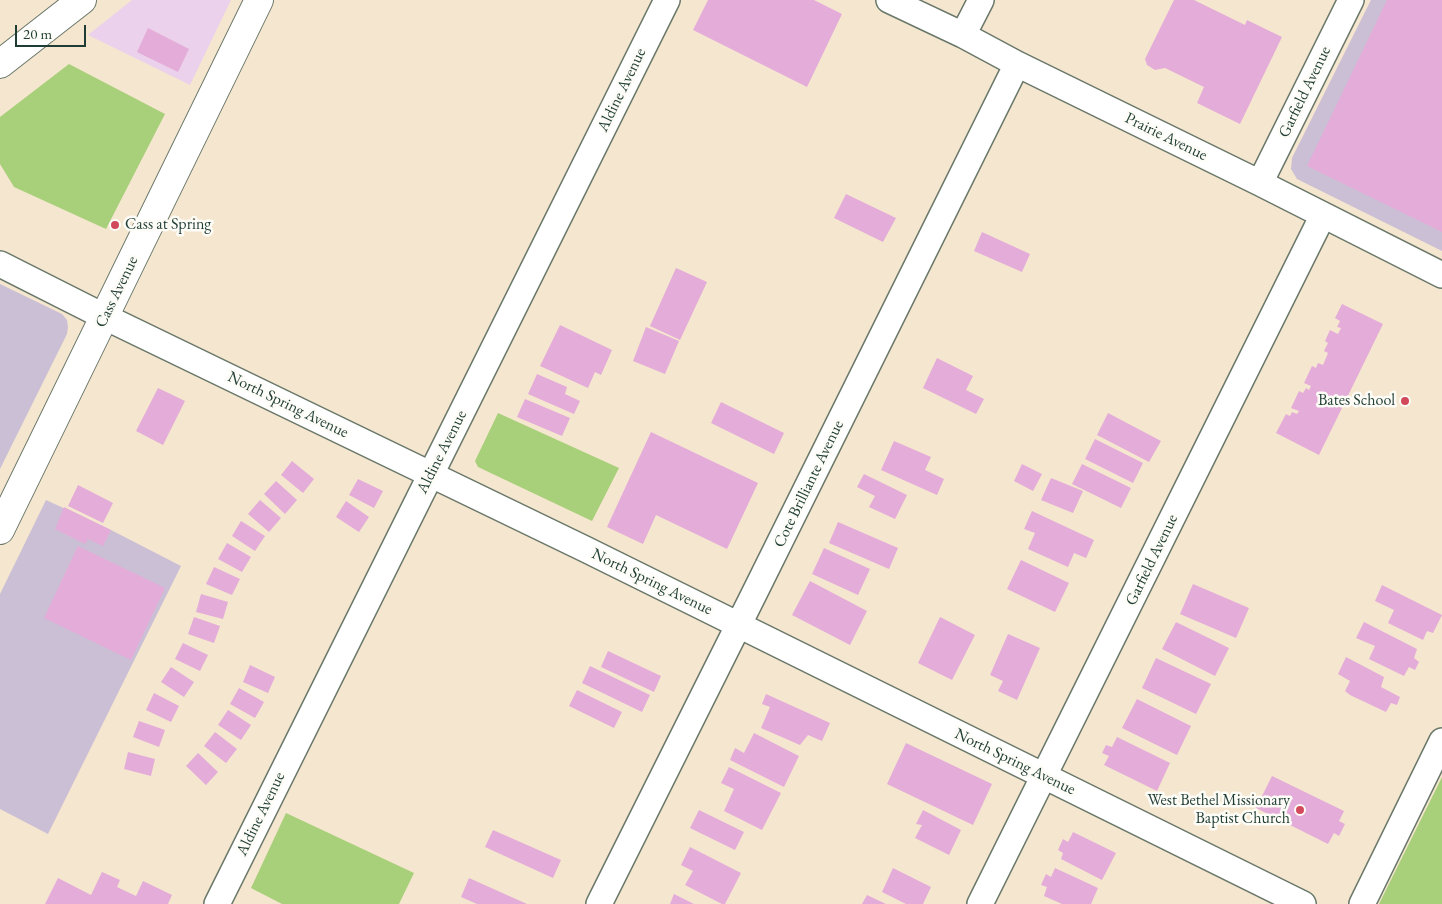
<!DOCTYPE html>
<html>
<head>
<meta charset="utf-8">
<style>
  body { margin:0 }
  #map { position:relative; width:1442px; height:904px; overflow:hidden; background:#f5e6cf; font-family:"EB Garamond",serif }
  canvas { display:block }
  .scale { position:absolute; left:15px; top:25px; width:71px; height:22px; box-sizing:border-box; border:2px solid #1f3d34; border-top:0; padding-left:6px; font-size:15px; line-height:18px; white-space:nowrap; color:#1f3d34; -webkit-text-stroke:4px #fdfcf7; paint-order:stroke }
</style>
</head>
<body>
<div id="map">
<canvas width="1442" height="904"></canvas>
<div class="scale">20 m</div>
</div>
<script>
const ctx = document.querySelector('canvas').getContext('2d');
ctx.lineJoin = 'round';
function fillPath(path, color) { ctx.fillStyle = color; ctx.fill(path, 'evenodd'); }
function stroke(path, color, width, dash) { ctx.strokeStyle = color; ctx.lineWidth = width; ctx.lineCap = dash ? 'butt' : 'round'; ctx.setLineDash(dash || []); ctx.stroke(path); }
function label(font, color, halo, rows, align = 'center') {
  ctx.font = font + ' "EB Garamond",serif'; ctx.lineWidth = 5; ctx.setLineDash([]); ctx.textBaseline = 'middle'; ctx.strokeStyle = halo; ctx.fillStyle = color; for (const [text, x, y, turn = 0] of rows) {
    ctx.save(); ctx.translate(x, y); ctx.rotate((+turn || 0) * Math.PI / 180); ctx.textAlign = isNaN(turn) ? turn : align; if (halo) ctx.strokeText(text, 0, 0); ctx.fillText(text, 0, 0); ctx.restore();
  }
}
fillPath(new Path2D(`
  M 132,0 L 231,0 L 190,85 L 88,35 Z`), '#ebd1eb');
fillPath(new Path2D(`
  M 1371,0 L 1442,0 L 1442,251 L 1297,179 L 1291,169 L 1292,158 Z
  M 0,284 L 62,314 L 67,320 L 68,327 L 67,334 L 0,469 Z
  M 46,500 L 111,530 L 181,566 L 48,834 L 0,809 L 0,594 Z`), '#cbbfd5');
fillPath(new Path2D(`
  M 69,64 L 165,114 L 106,229 L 14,187 L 0,164 L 0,117 Z
  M 498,413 L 619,468 L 592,521 L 478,467 L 475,461 Z
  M 1442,777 L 1442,904 L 1379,904 Z
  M 286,813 L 414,873 L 399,904 L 282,904 L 251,888 Z`), '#a8cf79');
fillPath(new Path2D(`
  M 708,0 L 814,0 L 842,14 L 807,87 L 693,30 Z
  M 1174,0 L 1194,0 L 1245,25 L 1247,20 L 1282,37 L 1240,124 L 1197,103 L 1204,87 L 1165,68 L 1155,70 L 1147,65 L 1145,59 Z
  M 1387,0 L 1442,0 L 1442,232 L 1307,166 Z
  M 148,28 L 189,49 L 178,72 L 137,52 Z
  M 846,194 L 896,218 L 883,242 L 834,218 Z
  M 982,232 L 1030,254 L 1022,272 L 974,251 Z
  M 676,268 L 707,282 L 680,340 L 650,326 Z
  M 1342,304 L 1383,324 L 1319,455 L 1276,433 L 1286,414 L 1290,416 L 1292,412 L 1297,414 L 1299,411 L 1291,408 L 1299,391 L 1303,393 L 1306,388 L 1309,390 L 1311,386 L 1304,383 L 1312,366 L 1316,368 L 1318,363 L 1323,365 L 1328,353 L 1324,351 L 1328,343 L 1325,341 L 1330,330 L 1338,334 L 1341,328 L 1337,327 L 1340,321 L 1335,318 Z
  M 560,325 L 612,350 L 601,375 L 595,372 L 588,388 L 540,366 Z
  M 646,327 L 679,341 L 665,374 L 633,361 Z
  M 937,358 L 973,376 L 966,390 L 984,399 L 976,414 L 923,388 Z
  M 537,374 L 567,387 L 565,394 L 580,401 L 574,414 L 528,394 Z
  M 158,388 L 185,401 L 163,445 L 136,431 Z
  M 525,399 L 570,418 L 562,436 L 517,417 Z
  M 721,402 L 784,433 L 774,454 L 711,423 Z
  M 1108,413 L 1161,441 L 1149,462 L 1097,435 Z
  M 651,432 L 758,483 L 727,549 L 656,515 L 643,544 L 607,527 Z
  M 1095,439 L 1143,463 L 1133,483 L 1085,459 Z
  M 894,441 L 931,457 L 925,470 L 944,479 L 937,495 L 881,470 Z
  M 292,461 L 314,479 L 303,493 L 281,475 Z
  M 1022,464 L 1042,474 L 1033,491 L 1014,481 Z
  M 1082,464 L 1131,488 L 1121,508 L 1072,484 Z
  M 864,474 L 907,495 L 895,519 L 869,507 L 875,496 L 857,487 Z
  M 1051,478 L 1083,491 L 1073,513 L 1041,500 Z
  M 358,479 L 383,491 L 374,508 L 349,495 Z
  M 276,481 L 297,500 L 285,514 L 264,494 Z
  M 78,485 L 113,503 L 103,523 L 68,506 Z
  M 260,500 L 281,518 L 269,532 L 248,514 Z
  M 346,501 L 369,517 L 359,532 L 336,517 Z
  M 64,507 L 111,530 L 103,546 L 88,539 L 85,544 L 55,529 Z
  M 1032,511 L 1094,540 L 1086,558 L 1074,553 L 1068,567 L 1028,549 L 1035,533 L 1024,529 Z
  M 241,521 L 265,536 L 255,551 L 232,536 Z
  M 838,522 L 898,548 L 889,569 L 829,543 Z
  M 227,543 L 251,557 L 242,572 L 218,559 Z
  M 78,546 L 165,588 L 131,660 L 44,618 Z
  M 824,548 L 870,569 L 858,595 L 812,574 Z
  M 1021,560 L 1069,583 L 1055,612 L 1007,589 Z
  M 214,567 L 240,579 L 232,595 L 206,584 Z
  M 810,581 L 867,611 L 850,645 L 792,615 Z
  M 1193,584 L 1249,608 L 1236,638 L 1180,614 Z
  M 1382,585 L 1442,615 L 1433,633 L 1427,631 L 1423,640 L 1388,623 L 1394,610 L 1375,601 Z
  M 201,594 L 228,602 L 223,619 L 196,612 Z
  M 194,617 L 220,626 L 214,643 L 188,634 Z
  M 940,617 L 975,635 L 952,680 L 918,663 Z
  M 1176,622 L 1229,648 L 1215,676 L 1162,649 Z
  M 1364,622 L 1417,649 L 1414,658 L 1419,662 L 1415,670 L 1409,667 L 1404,676 L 1369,659 L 1375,646 L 1356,638 Z
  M 1008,634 L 1040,648 L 1017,700 L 998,691 L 1003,681 L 990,675 Z
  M 183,643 L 208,655 L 200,671 L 175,659 Z
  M 608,651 L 661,676 L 654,692 L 601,667 Z
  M 1346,657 L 1384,677 L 1381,687 L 1400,697 L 1397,705 L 1391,703 L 1386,712 L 1350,695 L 1345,691 L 1350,681 L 1338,674 Z
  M 1156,658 L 1211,684 L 1196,714 L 1142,688 Z
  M 250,665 L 275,677 L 268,693 L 243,682 Z
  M 590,666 L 650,695 L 642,712 L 582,683 Z
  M 171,667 L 194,682 L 184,697 L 161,682 Z
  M 239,688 L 264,702 L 255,718 L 230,704 Z
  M 577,690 L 622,712 L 614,728 L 569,706 Z
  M 154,693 L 179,706 L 171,722 L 146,710 Z
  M 766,694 L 830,723 L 822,741 L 808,735 L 800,745 L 761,728 L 770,707 L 762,704 Z
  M 1137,699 L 1191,726 L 1177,755 L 1122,728 Z
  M 228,710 L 251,725 L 241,740 L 218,725 Z
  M 139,721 L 165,730 L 159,747 L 133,737 Z
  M 215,732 L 237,749 L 226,763 L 204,746 Z
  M 754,733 L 799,756 L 784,787 L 730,760 L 735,748 L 744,753 Z
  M 1117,737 L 1170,763 L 1157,791 L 1104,765 L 1109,756 L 1102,753 L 1106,745 L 1112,747 Z
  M 906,743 L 992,784 L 973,825 L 887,784 Z
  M 128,752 L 155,759 L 151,776 L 124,769 Z
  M 198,753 L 218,772 L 206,785 L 186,766 Z
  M 729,767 L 781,793 L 762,830 L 724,811 L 734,789 L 721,783 Z
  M 1272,776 L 1344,811 L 1339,821 L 1345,824 L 1339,836 L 1334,833 L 1328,844 L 1256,808 Z
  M 699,810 L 744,832 L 735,850 L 690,828 Z
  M 923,810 L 961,830 L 949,855 L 915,838 L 922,825 L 916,824 Z
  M 493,830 L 561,860 L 553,878 L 485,847 Z
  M 1073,832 L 1116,853 L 1102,880 L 1061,859 L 1063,853 L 1058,850 L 1063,839 L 1068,842 Z
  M 690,847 L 741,873 L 725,904 L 722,904 L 685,885 L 693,871 L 681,865 Z
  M 893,868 L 931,887 L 923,904 L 906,904 L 882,892 Z
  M 1055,868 L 1098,888 L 1091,904 L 1062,904 L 1044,896 L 1047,887 L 1041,885 L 1046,874 L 1051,877 Z
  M 102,872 L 120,880 L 117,887 L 136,896 L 143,881 L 172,895 L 168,904 L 45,904 L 58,878 L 91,895 Z
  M 469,878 L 527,904 L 477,904 L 461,897 Z
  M 674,894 L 694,904 L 670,904 Z
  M 867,895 L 886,904 L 862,904 Z`), '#e4acd9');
const street = new Path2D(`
  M 889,0 L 963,35 L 1017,64 L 1260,183 L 1442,275
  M 963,35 L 981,0
  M 1260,183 L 1351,0
  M 0,264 L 105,317 L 585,549 L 1303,904
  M 217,904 L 667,0
  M 599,904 L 754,594 L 1017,64
  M 980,904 L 1323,215
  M 1362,904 L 1442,741`);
const secondary = new Path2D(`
  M 0,64 L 82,0
  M 0,530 L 259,0`);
stroke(street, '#6a786a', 28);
stroke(secondary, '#6a786a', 30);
stroke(street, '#fff', 25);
stroke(secondary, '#fff', 28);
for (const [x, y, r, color] of [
  [115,225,5,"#d1495b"],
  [1405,401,5,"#d1495b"],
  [1300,810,5,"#d1495b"]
]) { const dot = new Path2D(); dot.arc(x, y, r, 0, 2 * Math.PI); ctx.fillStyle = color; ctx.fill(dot); stroke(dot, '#fdfcf7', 2); }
label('16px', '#1f3d34', '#fdfcf7', [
  ["Aldine Avenue",622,90,-64],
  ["Garfield Avenue",1305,92,-64],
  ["Prairie Avenue",1166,137,26],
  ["Cass Avenue",117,292,-64],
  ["North Spring Avenue",288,405,26],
  ["Aldine Avenue",442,452,-63],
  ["Cote Brilliante Avenue",809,484,-64],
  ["Garfield Avenue",1152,560,-64],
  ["North Spring Avenue",652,582,26],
  ["North Spring Avenue",1015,762,26],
  ["Aldine Avenue",261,814,-64]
]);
label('16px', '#1f3d34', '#fdfcf7', [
  ["Cass at Spring",125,225,"left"],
  ["Bates School",1395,401],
  ["West Bethel Missionary",1290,801],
  ["Baptist Church",1290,819]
], 'right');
</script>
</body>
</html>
